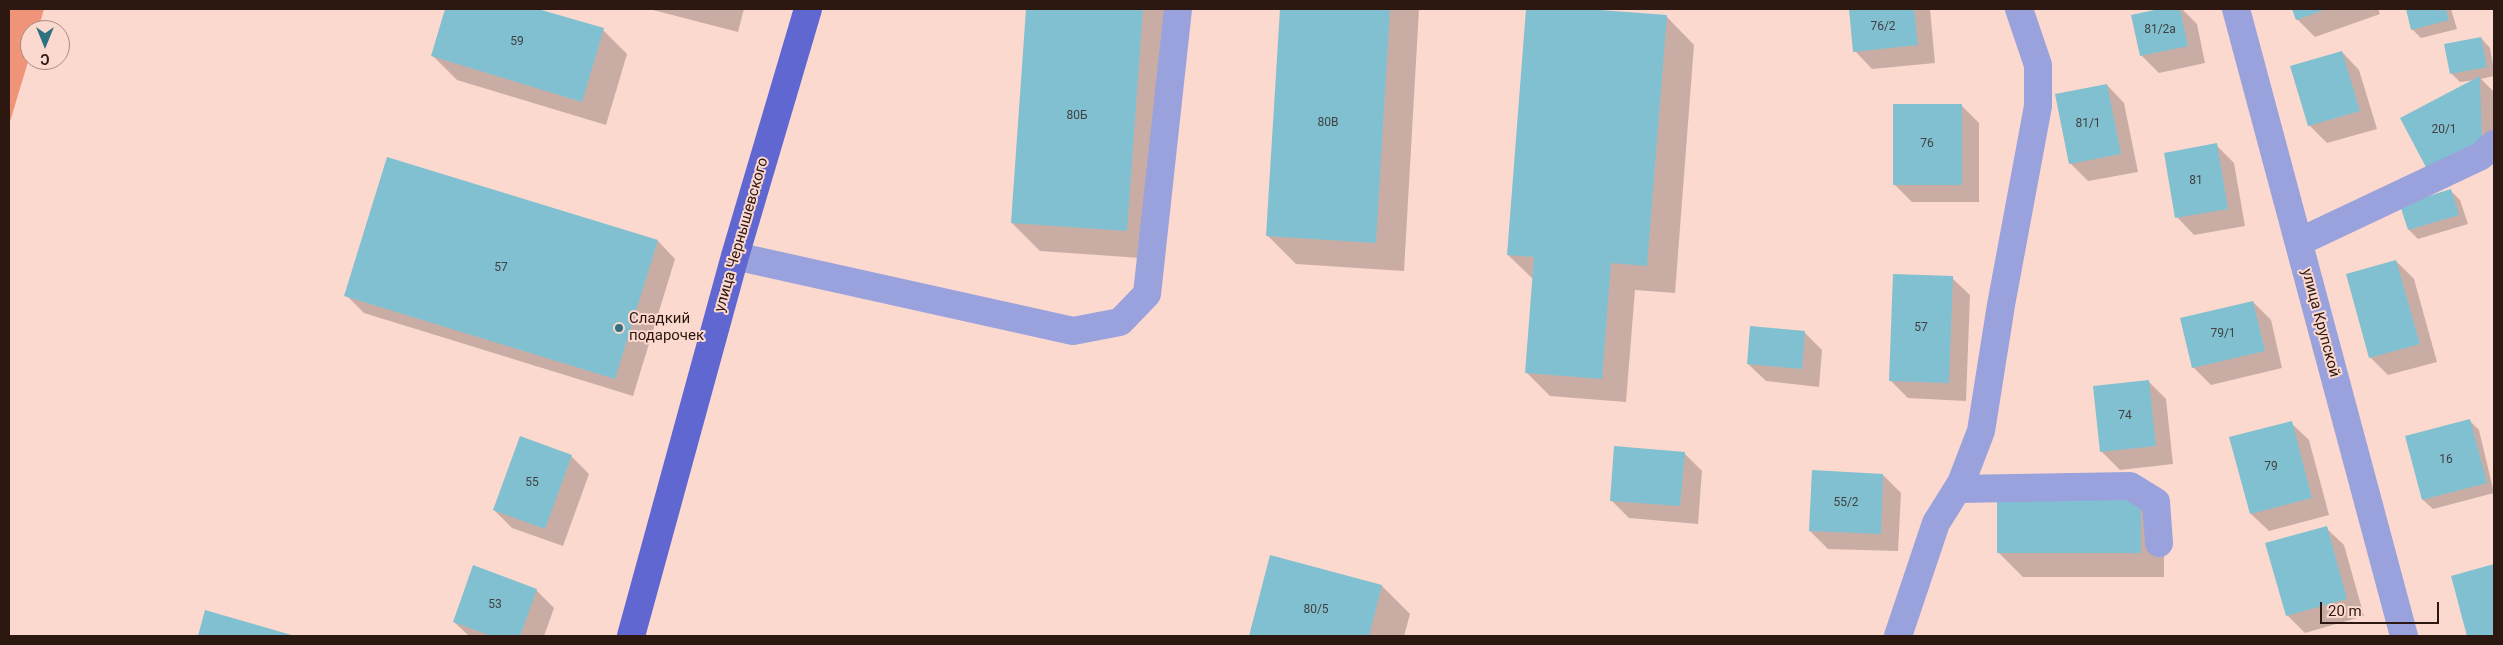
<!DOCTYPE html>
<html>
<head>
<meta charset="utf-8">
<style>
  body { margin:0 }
  #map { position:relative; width:2503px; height:645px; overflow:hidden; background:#fcd9ce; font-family:Roboto,sans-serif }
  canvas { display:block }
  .frame { position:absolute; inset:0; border:10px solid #2c1711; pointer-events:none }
  .north { position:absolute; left:20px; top:20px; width:50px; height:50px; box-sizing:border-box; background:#fcd9ce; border:1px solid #a98b82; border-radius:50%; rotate:180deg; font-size:14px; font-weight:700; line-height:20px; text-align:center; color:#2c1711 }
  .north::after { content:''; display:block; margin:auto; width:18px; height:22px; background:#2e7282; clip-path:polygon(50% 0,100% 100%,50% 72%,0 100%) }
  .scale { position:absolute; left:2320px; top:602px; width:119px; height:22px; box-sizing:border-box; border:2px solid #2c1711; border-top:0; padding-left:6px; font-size:15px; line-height:18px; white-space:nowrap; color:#2c1711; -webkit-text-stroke:4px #fcd9ce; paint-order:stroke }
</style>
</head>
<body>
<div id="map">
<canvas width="2503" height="645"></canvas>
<div class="frame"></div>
<div class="north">С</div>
<div class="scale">20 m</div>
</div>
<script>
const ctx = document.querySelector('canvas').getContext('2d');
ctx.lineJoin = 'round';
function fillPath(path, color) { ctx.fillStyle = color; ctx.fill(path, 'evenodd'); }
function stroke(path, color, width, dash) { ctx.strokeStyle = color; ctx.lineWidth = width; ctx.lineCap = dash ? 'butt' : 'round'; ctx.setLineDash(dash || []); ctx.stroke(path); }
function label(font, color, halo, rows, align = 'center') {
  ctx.font = font + ' Roboto,sans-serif'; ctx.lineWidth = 4; ctx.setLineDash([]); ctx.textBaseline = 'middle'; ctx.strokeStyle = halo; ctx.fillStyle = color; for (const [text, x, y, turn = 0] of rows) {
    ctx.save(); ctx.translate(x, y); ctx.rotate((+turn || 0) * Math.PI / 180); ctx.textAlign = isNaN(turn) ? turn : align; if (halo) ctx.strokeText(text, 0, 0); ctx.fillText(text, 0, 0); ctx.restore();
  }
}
fillPath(new Path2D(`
  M 9,9 L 44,9 L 38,30 L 30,30 L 30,55 L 9,125 Z`), '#ef9479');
fillPath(new Path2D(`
  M 446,9 L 533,9 L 603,30 L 627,54 L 606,125 L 457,80 L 433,56 Z
  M 649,9 L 744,9 L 738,32 Z
  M 1027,9 L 1173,9 L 1155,259 L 1040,251 L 1012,223 Z
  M 1281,9 L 1419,9 L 1404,271 L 1296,264 L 1268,236 Z
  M 1527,9 L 1571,9 L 1666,16 L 1694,45 L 1675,293 L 1635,290 L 1626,402 L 1550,396 L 1526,372 L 1534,280 L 1508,255 Z
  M 1850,9 L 1930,9 L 1935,63 L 1872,69 L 1855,51 Z
  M 2165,9 L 2182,9 L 2197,24 L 2205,63 L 2159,73 L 2141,55 L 2133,16 Z
  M 2294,9 L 2378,9 L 2380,14 L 2315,37 L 2297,19 Z
  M 2407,9 L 2451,9 L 2457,29 L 2421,38 L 2412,29 Z
  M 2481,38 L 2490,48 L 2494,70 L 2494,76 L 2481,79 L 2494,92 L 2494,163 L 2446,188 L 2429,170 L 2475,80 L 2460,82 L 2451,73 Z
  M 2342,52 L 2359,70 L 2377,129 L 2327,143 L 2309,125 Z
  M 2107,85 L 2124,103 L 2138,172 L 2088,181 L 2070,163 Z
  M 1961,105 L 1979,123 L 1979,202 L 1912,202 L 1894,184 Z
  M 2216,145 L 2234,163 L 2245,226 L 2194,235 L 2177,217 Z
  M 2451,191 L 2460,200 L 2468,224 L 2418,239 L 2409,230 L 2401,206 Z
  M 658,241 L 675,259 L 633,396 L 364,313 L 346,295 Z
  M 2396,261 L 2414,279 L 2437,362 L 2388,375 L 2370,357 Z
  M 1952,278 L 1970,295 L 1966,401 L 1908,398 L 1890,380 Z
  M 2253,302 L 2271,320 L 2282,368 L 2211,385 L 2193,367 Z
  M 1804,332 L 1822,350 L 1819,387 L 1766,381 L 1748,364 Z
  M 2148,381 L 2166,399 L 2173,464 L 2120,470 L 2102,452 L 2095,387 Z
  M 2470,421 L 2479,430 L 2494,493 L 2433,509 L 2423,500 Z
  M 2291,423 L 2309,440 L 2329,515 L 2269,531 L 2251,514 Z
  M 1684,453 L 1702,471 L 1698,524 L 1629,518 L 1611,500 Z
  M 571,456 L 589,474 L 563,546 L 512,528 L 494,510 Z
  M 1883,475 L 1901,493 L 1898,551 L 1828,549 L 1810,531 Z
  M 2140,500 L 2164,524 L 2164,577 L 2023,577 L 1999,553 Z
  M 2326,528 L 2344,545 L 2364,616 L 2305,633 L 2287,615 Z
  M 1271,557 L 1382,586 L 1410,614 L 1404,636 L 1250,636 Z
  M 2494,566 L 2494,636 L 2468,636 L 2452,577 Z
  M 536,590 L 554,608 L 544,636 L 469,636 L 454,622 Z
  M 206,611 L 293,636 L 199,636 Z`), '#0003');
fillPath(new Path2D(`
  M 445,9 L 538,9 L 604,28 L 582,102 L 431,56 Z
  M 1026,9 L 1143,9 L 1127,231 L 1011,223 Z
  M 1280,9 L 1390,9 L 1376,243 L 1266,236 Z
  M 1526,9 L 1587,9 L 1667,15 L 1647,266 L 1611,263 L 1602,379 L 1525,373 L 1534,257 L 1507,255 Z
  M 1849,9 L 1914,9 L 1918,45 L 1853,52 Z
  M 2159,9 L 2180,9 L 2188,46 L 2140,56 L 2131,15 Z
  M 2292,9 L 2327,9 L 2296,20 Z
  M 2406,9 L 2446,9 L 2449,20 L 2411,30 Z
  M 2481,37 L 2487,67 L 2450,74 L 2444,44 Z
  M 2342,51 L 2360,111 L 2308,126 L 2290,66 Z
  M 2480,76 L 2482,142 L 2428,171 L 2400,118 Z
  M 2107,84 L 2121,154 L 2069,164 L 2055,94 Z
  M 1893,104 L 1962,104 L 1962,185 L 1893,185 Z
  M 2217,143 L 2228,209 L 2175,218 L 2164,153 Z
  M 387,157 L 658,240 L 615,379 L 344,296 Z
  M 2451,189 L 2459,215 L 2408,230 L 2400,205 Z
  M 2396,260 L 2420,344 L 2369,358 L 2346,274 Z
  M 1893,274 L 1953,276 L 1949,383 L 1889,381 Z
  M 2253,301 L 2265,351 L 2192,368 L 2180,318 Z
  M 1750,326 L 1805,331 L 1802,369 L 1747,364 Z
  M 2149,380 L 2156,446 L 2100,452 L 2093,386 Z
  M 2470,419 L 2487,483 L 2422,500 L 2405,436 Z
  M 2292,421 L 2312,498 L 2250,514 L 2229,437 Z
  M 520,436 L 572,455 L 545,529 L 493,510 Z
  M 1614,446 L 1685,452 L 1680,506 L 1610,501 Z
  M 1812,470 L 1883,474 L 1881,534 L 1809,531 Z
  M 1997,499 L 2141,499 L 2141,553 L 1997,553 Z
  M 2327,526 L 2347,599 L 2286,616 L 2265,543 Z
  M 1270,555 L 1382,585 L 1369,636 L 1249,636 Z
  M 2494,564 L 2494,636 L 2467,636 L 2451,576 Z
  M 473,565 L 537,589 L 520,636 L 492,636 L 453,622 Z
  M 205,610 L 295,636 L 198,636 Z`), '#80c0d1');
stroke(new Path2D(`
  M 2236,9 L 2404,636
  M 2299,242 L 2481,156 L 2494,144
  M 735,256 L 1073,331 L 1120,322 L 1147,294 L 1178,9
  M 1958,489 L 2130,486 L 2156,502 L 2159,543
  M 1898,636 L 1936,523 L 1961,483 L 1981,431 L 2001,305 L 2038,106 L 2038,65 L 2019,9`), '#99a2dc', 28);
stroke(new Path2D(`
  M 631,636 L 735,256 L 808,9`), '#6067d1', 28);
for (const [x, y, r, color] of [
  [619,328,5,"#2e7282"]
]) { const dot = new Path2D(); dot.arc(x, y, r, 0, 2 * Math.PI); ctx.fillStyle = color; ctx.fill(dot); stroke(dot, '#fcd9ce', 2); }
label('12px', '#414141', null, [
  ["76/2",1883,27],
  ["81/2а",2160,30],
  ["59",517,42],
  ["80Б",1077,116],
  ["80В",1328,123],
  ["81/1",2088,124],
  ["20/1",2444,130],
  ["76",1927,144],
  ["81",2196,181],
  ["57",501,268],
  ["57",1921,328],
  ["79/1",2223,334],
  ["74",2125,416],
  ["16",2446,460],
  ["79",2271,467],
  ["55",532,483],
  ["55/2",1846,503],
  ["53",495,605],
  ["80/5",1316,610]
]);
label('15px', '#2c1711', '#fcd9ce', [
  ["улица Чернышевского",742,235,-74],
  ["улица Крупской",2320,323,75]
]);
label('15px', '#2c1711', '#fcd9ce', [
  ["Сладкий",629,319],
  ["подарочек",629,336]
], 'left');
</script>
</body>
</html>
